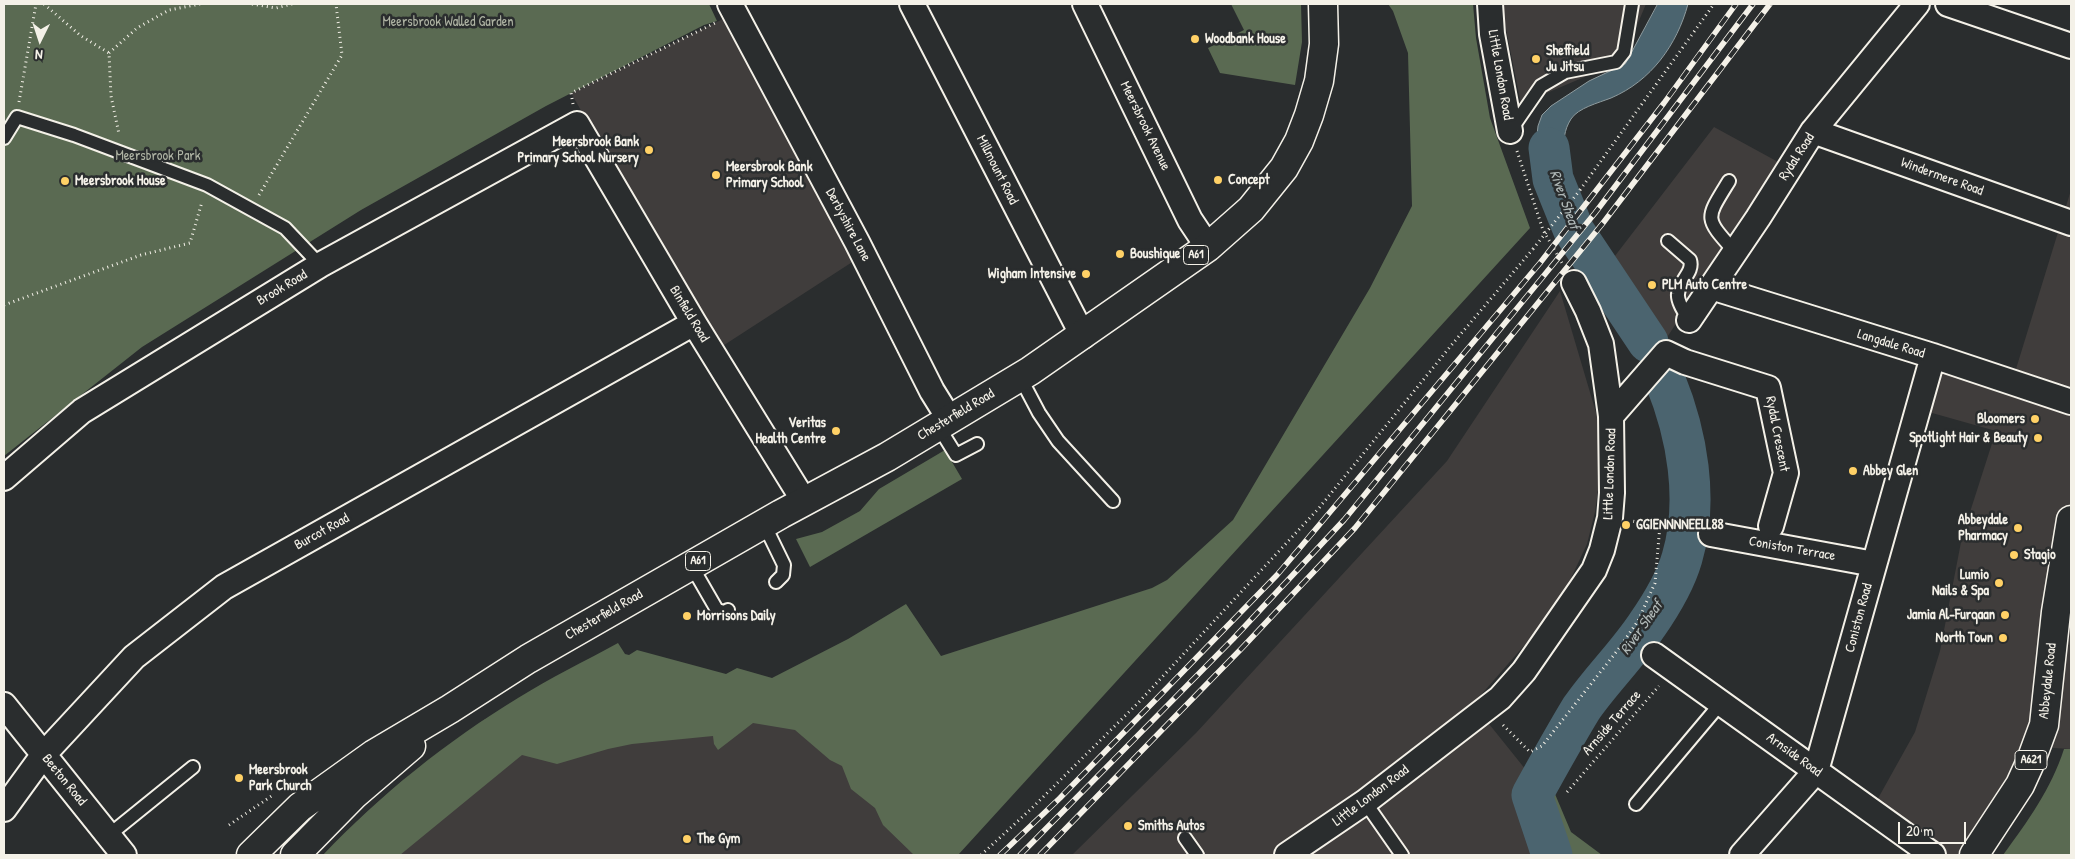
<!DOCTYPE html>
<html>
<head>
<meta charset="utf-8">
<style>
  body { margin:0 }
  #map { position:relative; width:2075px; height:859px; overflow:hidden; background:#2a2d2e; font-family:"Patrick Hand",sans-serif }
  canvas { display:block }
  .frame { position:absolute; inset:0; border:5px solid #f4f1e8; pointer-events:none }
  .north { position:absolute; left:15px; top:15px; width:50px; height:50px; -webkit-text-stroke:4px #2a2d2e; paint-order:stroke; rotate:184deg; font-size:14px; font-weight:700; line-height:20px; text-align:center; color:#f4f1e8 }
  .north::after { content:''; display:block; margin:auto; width:18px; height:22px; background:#f4f1e8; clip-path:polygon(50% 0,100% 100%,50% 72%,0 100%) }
  .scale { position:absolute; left:1898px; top:822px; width:68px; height:22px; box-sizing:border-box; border:2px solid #f4f1e8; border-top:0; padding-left:6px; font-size:15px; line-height:18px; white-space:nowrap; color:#f4f1e8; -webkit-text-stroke:4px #2a2d2e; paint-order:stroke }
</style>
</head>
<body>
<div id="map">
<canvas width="2075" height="859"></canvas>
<div class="frame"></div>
<div class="north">N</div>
<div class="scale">20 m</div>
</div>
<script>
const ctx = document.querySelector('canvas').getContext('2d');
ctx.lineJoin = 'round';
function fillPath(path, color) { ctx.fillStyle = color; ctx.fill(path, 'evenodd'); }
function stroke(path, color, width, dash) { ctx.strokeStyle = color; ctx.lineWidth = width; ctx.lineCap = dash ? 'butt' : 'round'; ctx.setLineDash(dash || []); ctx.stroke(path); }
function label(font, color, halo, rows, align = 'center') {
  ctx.font = font + ' "Patrick Hand",sans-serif'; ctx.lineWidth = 5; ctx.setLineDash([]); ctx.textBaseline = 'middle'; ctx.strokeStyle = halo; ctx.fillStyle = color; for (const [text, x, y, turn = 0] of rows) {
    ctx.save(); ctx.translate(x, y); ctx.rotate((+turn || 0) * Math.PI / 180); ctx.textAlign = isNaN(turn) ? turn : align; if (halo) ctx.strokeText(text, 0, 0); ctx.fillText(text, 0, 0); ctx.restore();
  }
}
fillPath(new Path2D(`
  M 1501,4 L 1646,4 L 1622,61 L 1521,104 Z
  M 725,18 L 860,257 L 718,349 L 571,93 Z
  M 1714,127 L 1780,163 L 1666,339 L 1651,334 L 1608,265 Z
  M 2071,190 L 2071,749 L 2037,747 L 1974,855 L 1933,855 L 1871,811 L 1915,732 L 1940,651 L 1962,537 L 1996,431 L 1918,409 L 1933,356 L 2012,382 Z
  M 1560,291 L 1597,416 L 1600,476 L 1595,512 L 1587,544 L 1557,608 L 1473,704 L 1530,775 L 1523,786 L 1520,793 L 1520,801 L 1540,855 L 1072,855 L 1196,733 L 1447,461 Z
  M 802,714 L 919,855 L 323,855 L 368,811 L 402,781 L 485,719 Z`), '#403d3c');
fillPath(new Path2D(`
  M 4,4 L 709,4 L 717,21 L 704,25 L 546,106 L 361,210 L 142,347 L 4,456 Z
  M 1231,4 L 1301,4 L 1302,42 L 1295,85 L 1220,73 L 1208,48 L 1244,30 Z
  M 1388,4 L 1473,4 L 1476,38 L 1490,118 L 1530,228 L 958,855 L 914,855 L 883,825 L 875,808 L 851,789 L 842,766 L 830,760 L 795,730 L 753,723 L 718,750 L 714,744 L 713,736 L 632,744 L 608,749 L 557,764 L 522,755 L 400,855 L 323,855 C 380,795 447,741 518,698 C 550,678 585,661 618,643 L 625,654 L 629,655 L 637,650 L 726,674 L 737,668 L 772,678 L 848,639 L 906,604 L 941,656 L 1152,588 L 1167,580 L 1233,520 L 1370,288 L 1412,206 L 1408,53 L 1393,11 Z
  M 945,450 L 962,479 L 810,567 L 796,539 L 822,532 L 860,511 L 879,489 Z
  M 2064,749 L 2071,749 L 2071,855 L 2003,855 C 2028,821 2051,789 2064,749 Z
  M 1545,752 L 1568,759 L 1555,794 L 1571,832 L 1602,855 L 1541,855 L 1520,793 Z`), '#5a6a52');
const water = new Path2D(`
  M 1658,4 L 1688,4 C 1677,45 1651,81 1611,98 C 1598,103 1578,108 1571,119 C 1557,141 1567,164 1575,185 L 1553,213 L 1539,176 L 1536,144 L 1538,126 L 1542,115 L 1551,106 L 1589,81 L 1625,64 Z`);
fillPath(water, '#4b646f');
stroke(water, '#8f9c9f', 1);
stroke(new Path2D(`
  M 1549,148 L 1553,179 L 1574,231 L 1648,342
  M 1552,855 L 1532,795 C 1548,766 1564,737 1581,709 C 1601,680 1627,655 1647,625 C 1661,605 1675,582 1682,558 C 1699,500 1687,434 1665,380`), '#4b646f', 41);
const lane = new Path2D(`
  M 1510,131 L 1541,86 L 1565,72 L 1616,62 L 1624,52 L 1632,4
  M 4,138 L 17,117 L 74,135 L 207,185 L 285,228 L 320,265
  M 1729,181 C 1705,220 1704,217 1735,252
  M 1668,241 L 1690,260 C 1694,273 1679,280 1678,294 C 1677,302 1685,313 1689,320
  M 1020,377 L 1039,413 L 1058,441 L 1113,501
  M 938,426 L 956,455 L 977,444
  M 764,524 L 784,565 L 783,575 L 776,582
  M 691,565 L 717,610 L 724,612 L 728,610
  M 1365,802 L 1402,855
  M 1636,804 L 1721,703
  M 109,835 L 193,767
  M 1185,838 L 1197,855`);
const street = new Path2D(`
  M 730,4 L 857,242 L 932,391 L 950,420
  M 912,4 L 1083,336
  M 1085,4 L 1190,220 L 1208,247
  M 1490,4 L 1492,34 L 1510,131
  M 1948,4 L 2071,46
  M 1813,131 L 2071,223
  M 1711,287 L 1933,356 L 2071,402
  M 1689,320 L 1758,218 L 1813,131 L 1917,4
  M 1611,416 L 1666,353 L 1685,362 L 1768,388 L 1786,473 L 1771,526
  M 4,478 L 82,411 L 320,265 L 577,124 L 694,323 L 804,501
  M 1711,534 L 1874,564
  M 1654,655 L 1933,855
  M 4,705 L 124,855
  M 4,809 L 44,754 L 134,657 L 224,587 L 694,323
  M 1287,855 L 1365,802 L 1500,698 L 1524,671 L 1594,570 L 1602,550 L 1610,518 L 1612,493 L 1611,416 L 1601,344 L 1588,311 L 1574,283
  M 1742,855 L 1816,771 L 1933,356`);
const primary = new Path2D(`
  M 1974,855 L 2020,785 L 2030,763 L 2044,725 L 2056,612 L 2071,520`);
const highway = new Path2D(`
  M 251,855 L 300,807 L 374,754 L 450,709 L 528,659 L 781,514 L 887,457 L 1030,371 L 1208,247 L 1251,209 L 1284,168 L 1299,141 L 1309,115 L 1319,81 L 1324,44 L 1323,4
  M 295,855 L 355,794 L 411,746`);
stroke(lane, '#f4f1e8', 16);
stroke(street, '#f4f1e8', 28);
stroke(primary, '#f4f1e8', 31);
stroke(highway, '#f4f1e8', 31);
stroke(new Path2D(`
  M 44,4 L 81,36 L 109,53 L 111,96 L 119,134
  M 252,4 L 276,8 L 292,4
  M 109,53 L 137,28 L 169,10 L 200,4
  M 19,102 L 36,4
  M 573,104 L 571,93 L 715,23
  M 1517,151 L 1543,230 L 1562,263
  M 1580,190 L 1714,4
  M 259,195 L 342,55 L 336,4
  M 4,305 L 141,255 L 190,243 L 202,202
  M 1503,725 L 1530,752 L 1542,746 L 1617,651 L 1638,621 L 1655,583 L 1660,525 L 1631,521
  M 1567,792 L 1659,686
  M 229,825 L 273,795
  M 981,855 L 1031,809 L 1138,703 L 1319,508 L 1454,342 L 1533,249`), '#f4f1e8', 3, [1, 4]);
stroke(lane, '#2a2d2e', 12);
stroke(street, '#2a2d2e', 24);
stroke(primary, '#2a2d2e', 28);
stroke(highway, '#2a2d2e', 28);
const rail = new Path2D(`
  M 1000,855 L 1060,798 L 1277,575 L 1540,263 L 1664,103 L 1736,4
  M 1020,855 L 1233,639 L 1344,520 L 1595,213 L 1753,4
  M 1040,855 L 1242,648 L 1355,528 L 1603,223 L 1770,4`);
stroke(rail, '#f4f1e8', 5.5);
stroke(rail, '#2a2d2e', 4, [11]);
stroke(new Path2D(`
  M 1533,249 L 1580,190`), '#f4f1e8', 3, [1, 4]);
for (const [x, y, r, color] of [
  [1195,39,5,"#ffd166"],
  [1536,59,5,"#ffd166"],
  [649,150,5,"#ffd166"],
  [716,175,5,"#ffd166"],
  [1218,180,5,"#ffd166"],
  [65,181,5,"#ffd166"],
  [1120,254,5,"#ffd166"],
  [1086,274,5,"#ffd166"],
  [1652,285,5,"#ffd166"],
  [2035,419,5,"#ffd166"],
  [836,431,5,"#ffd166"],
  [2038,438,5,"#ffd166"],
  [1853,471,5,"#ffd166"],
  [1626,525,5,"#ffd166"],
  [2018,528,5,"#ffd166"],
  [2014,555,5,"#ffd166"],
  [1999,583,5,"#ffd166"],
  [2005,615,5,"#ffd166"],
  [687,616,5,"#ffd166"],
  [2003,638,5,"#ffd166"],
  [239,778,5,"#ffd166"],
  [1128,826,5,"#ffd166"],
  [687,839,5,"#ffd166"]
]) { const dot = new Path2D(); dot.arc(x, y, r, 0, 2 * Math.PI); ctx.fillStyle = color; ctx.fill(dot); stroke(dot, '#2a2d2e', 2); }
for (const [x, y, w] of [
  [1196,255,25],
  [698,561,25],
  [2031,760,32]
]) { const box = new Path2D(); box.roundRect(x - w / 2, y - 9.5, w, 19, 4); ctx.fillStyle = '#2a2d2e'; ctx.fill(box); stroke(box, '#f4f1e8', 1); }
label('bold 12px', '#f4f1e8', null, [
  ["A61",1196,255],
  ["A61",698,561],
  ["A621",2031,760]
]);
label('14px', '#afb4a4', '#2a2d2e', [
  ["Meersbrook Walled Garden",448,22],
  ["Meersbrook Park",158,156]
]);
label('bold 14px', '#f4f1e8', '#2a2d2e', [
  ["Woodbank House",1205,39],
  ["Sheffield",1546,51],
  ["Ju Jitsu",1546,67],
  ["Meersbrook Bank",639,142,"right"],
  ["Primary School Nursery",639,158,"right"],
  ["Meersbrook Bank",726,167],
  ["Primary School",726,183],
  ["Concept",1228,180],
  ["Meersbrook House",75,181],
  ["Boushique",1130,254],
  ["Wigham Intensive",1076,274,"right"],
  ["PLM Auto Centre",1662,285],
  ["Bloomers",2025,419,"right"],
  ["Veritas",826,423,"right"],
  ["Health Centre",826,439,"right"],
  ["Spotlight Hair & Beauty",2028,438,"right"],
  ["Abbey Glen",1863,471],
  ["Abbeydale",2008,520,"right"],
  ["Pharmacy",2008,536,"right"],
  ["GGIENNNNEELL88",1636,525],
  ["Stagio",2024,555],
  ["Lumio",1989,575,"right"],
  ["Nails & Spa",1989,591,"right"],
  ["Jamia Al-Furqaan",1995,615,"right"],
  ["Morrisons Daily",697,616],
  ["North Town",1993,638,"right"],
  ["Meersbrook",249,770],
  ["Park Church",249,786],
  ["Smiths Autos",1138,826],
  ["The Gym",697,839]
], 'left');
label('14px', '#f4f1e8', '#2a2d2e', [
  ["Little London Road",1500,75,80],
  ["Meersbrook Avenue",1145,126,64],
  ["Rydal Road",1797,157,-57],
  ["Millmount Road",997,170,63],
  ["Windermere Road",1942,177,20],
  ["Derbyshire Lane",848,225,62],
  ["Brook Road",282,288,-31],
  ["Binfield Road",689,314,59],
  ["Langdale Road",1891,344,17],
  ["Chesterfield Road",956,415,-31],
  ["Rydal Crescent",1777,434,79],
  ["Little London Road",1610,474,-88],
  ["Burcot Road",322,532,-29],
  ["Coniston Terrace",1792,549,10],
  ["Chesterfield Road",604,615,-30],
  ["Coniston Road",1859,618,-75],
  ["Abbeydale Road",2048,681,-84],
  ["Arnside Terrace",1612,723,-49],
  ["Arnside Road",1794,755,36],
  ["Beeton Road",64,780,51],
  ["Little London Road",1371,796,-37]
]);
label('italic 15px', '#b0b9b8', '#2a2d2e', [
  ["River Sheaf",1564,200,70],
  ["River Sheaf",1642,628,-55]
]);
</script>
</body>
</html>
